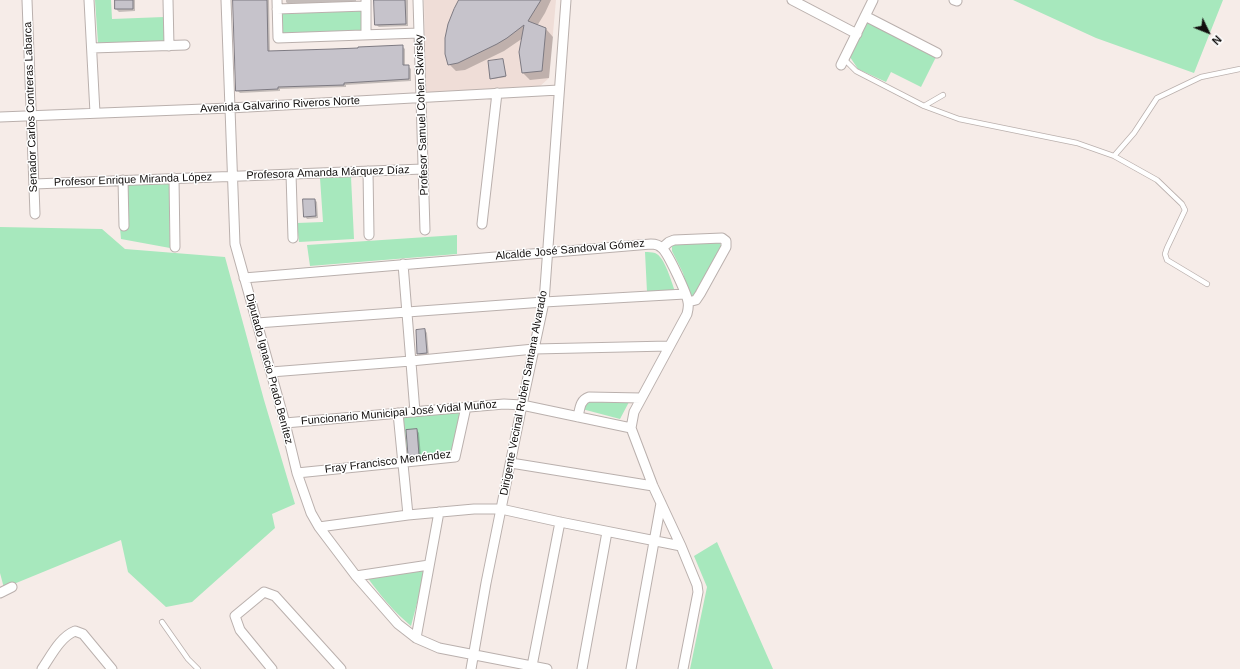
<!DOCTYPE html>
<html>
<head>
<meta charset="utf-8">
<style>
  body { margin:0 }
  #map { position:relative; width:1240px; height:669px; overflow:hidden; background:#f6ece8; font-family:Helvetica,sans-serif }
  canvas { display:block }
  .north { position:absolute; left:1188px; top:12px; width:40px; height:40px; -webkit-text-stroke:3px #fff; paint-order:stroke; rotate:133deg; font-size:11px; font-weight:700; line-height:16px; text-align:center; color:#110e0d }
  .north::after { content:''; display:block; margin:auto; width:14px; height:18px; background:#110e0d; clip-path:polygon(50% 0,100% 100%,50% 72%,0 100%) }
</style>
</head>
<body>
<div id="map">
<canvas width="1240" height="669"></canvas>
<div class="north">N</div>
</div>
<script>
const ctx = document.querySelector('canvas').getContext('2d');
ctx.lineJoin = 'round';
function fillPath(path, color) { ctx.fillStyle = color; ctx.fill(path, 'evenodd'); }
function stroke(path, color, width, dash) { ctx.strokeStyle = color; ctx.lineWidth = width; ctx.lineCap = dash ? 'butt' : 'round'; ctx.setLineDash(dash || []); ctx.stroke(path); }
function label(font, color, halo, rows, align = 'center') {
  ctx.font = font + ' Helvetica,sans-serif'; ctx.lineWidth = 3; ctx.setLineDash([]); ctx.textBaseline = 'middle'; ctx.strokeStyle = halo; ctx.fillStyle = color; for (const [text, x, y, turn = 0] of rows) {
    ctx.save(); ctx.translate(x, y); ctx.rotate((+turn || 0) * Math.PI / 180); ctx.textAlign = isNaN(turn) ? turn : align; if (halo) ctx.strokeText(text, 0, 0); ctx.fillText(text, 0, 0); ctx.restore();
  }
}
fillPath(new Path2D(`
  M 424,0 L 556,0 L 549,78 L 538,88 L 426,94 Z`), '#efddd7');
fillPath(new Path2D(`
  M 95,0 L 111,0 L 112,19 L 164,17 L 165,41 L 98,43 Z
  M 1013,0 L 1223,0 L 1194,73 L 1096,38 Z
  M 361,11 L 362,30 L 282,34 L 282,14 Z
  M 867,20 L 936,57 L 921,87 L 891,72 L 886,82 L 858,69 L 850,57 Z
  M 351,177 L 354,239 L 299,242 L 297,223 L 323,222 L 320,178 Z
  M 169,184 L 170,248 L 121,239 L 120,228 L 128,227 L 128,185 Z
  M 0,227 L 102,229 L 125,249 L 225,257 L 264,400 L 295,504 L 272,514 L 275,528 L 192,602 L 166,607 L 128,572 L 121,540 L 4,588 L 0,573 Z
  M 457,235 L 457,254 L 310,266 L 307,245 Z
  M 676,243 L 720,243 L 722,248 L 695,297 L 690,300 L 683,273 L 672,251 L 672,246 Z
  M 645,252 C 648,252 652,252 655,253 C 665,257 671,281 675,291 L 647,292 Z
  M 588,401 L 629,402 L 620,419 L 582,409 Z
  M 465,408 L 455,456 L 404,462 L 399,414 Z
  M 717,542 L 773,669 L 690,669 L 707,587 L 694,556 Z
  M 426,569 L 411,626 C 393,611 381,596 367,577 Z`), '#a7e8bd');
fillPath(new Path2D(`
  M 116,0 L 135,0 L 135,11 L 119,12 L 116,9 Z
  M 235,0 L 269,0 L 270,52 L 402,46 L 405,49 L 405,66 L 408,66 L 411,69 L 411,81 L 346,85 L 346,87 L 280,89 L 280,91 L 240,93 L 237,90 Z
  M 286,0 L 356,0 L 356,3 L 289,5 L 286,2 Z
  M 374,0 L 408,0 L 408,26 L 379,27 L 376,25 L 376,5 L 374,3 Z
  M 460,0 L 551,0 L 545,13 L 537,26 L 546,29 L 553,37 L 549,78 L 530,80 L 523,73 L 523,38 L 504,51 L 465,70 L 456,71 L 449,64 Z
  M 503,60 L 506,77 L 492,79 L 491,78 Z
  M 315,200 L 317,202 L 318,218 L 307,219 L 305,216 Z
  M 425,330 L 427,333 L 429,356 L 421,356 L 418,354 L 417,331 Z
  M 417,430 L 419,433 L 421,457 L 412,458 L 409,455 Z`), '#0003');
const building = new Path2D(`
  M 115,0 L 133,0 L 133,9 L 115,9 Z
  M 233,0 L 267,0 L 268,51 L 333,49 L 358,48 L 358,47 L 403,45 L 403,65 L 409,65 L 409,79 L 344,83 L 344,85 L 278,87 L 278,89 L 236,91 Z
  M 374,0 L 405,0 L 406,24 L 375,25 Z
  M 459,0 L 541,0 L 528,21 L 546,28 L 542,71 L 522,73 L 519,52 L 524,25 L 507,38 L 497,44 L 458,63 L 448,65 L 445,54 L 445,38 L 448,24 L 454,9 Z
  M 503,59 L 506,76 L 490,79 L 488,61 Z
  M 303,199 L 315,199 L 316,216 L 304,217 Z
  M 425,329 L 427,353 L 417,354 L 416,330 Z
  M 417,429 L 419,455 L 408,456 L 406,430 Z`);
fillPath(building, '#c6c3cb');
stroke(building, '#7d7a82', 1);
const service = new Path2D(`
  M 844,59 L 856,71 L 924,106 L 943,95
  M 924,106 L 959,119 L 1077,143 L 1114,156 L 1157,180 L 1182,204 L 1185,210 L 1167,248 L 1165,254 L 1167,260 L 1207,284
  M 1114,156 L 1134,133 L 1157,98 L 1201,77 L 1240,69
  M 162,622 L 188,659 L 198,669`);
const minor = new Path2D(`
  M 27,0 L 35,214
  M 89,0 L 95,113
  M 168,0 L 169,46
  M 226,0 L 235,244 L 285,423 L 297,473 L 311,513 L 319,527 L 356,576 L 398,624 L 416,638 L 439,648 L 547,669
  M 277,0 L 278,38 L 419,33
  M 418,0 L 425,230
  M 792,0 L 857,34
  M 954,0 L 957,1
  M 366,1 L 366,35
  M 277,9 L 366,6
  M 865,16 L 937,53
  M 92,48 L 185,45
  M 841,65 L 873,0
  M 0,117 L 230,108 L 559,90
  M 368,171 L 369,235
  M 291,174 L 293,238
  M 174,178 L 175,247
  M 123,180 L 124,226
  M 34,184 L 423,169
  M 482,224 L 497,93
  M 662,248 L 669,242 L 674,240 L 722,238 L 726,241 L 726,247 L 700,294 L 696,300 L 688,302
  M 403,264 L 415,412
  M 244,278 L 651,244 C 655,244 659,245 662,248 C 668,253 687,294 688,302 C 689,306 688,310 687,314 L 634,412 L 631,428 L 653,486 L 681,546 L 697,585 L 698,592 L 683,669
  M 257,323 L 544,302 L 685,294
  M 271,372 L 411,361 L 534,349 L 669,346
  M 398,413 L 408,515
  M 578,417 C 580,408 580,400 589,397 L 641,398
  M 285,423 L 504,404 L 522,405 L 631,428
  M 511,463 L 653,486
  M 297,473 L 455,457 L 466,407
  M 319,527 L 408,515 L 474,509 L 501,509 L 560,522 L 681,546
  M 356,576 L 429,565
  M 0,593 L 12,587
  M 416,638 L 439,512
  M 532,666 L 560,522
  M 42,669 C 51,656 60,637 75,631 L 83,634 L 112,669
  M 272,669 L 240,630 L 235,616 L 264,592 L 275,596 L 341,669
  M 471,669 L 486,583 L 522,405 L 544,302 L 566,0
  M 582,669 L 607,532
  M 631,669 L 661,503`);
stroke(service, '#bab0ad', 6);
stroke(minor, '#bab0ad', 11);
stroke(service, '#fff', 4.5);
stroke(minor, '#fff', 9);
label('11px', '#110e0d', '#fff', [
  ["Avenida Galvarino Riveros Norte",280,105,-3],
  ["Senador Carlos Contreras Labarca",31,107,-92],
  ["Profesor Samuel Cohen Skvirsky",422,115,-92],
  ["Profesora Amanda Márquez Díaz",328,173,-2],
  ["Profesor Enrique Miranda López",133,180,-2],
  ["Alcalde José Sandoval Gómez",570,250,-5],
  ["Diputado Ignacio Prado Benítez",269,369,75],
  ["Dirigente Vecinal Rubén Santana Alvarado",524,393,-79],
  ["Funcionario Municipal José Vidal Muñoz",399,413,-5],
  ["Fray Francisco Menéndez",388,462,-7]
]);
</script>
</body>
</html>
